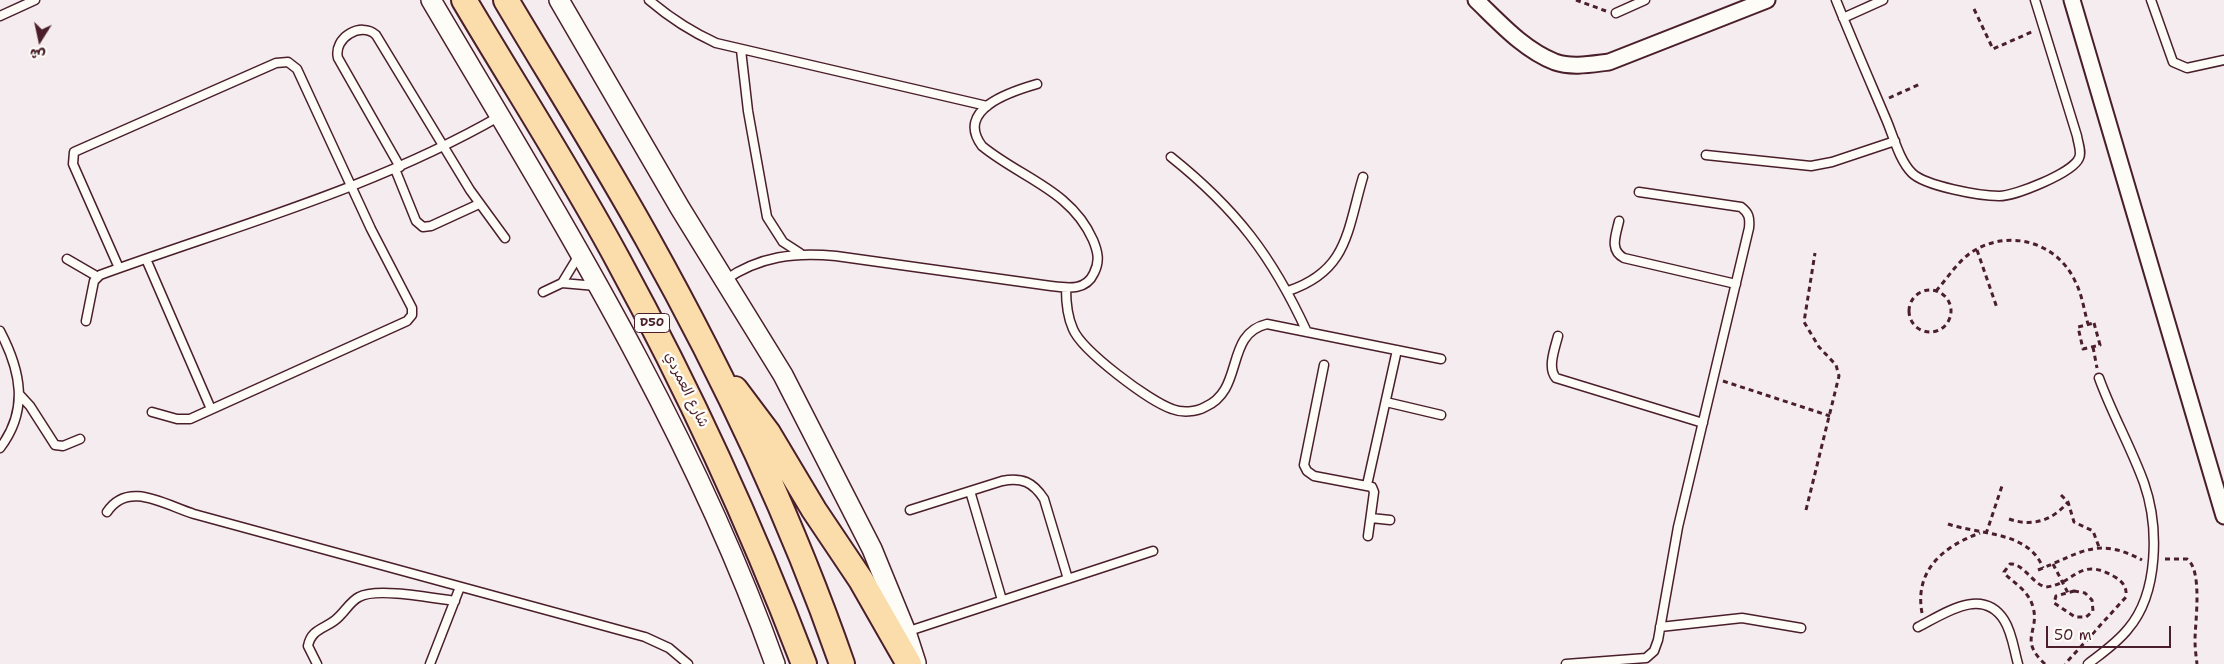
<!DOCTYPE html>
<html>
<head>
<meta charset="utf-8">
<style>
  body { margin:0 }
  #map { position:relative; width:2224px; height:664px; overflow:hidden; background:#f5ecf0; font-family:"Shantell Sans","Playpen Sans Arabic",sans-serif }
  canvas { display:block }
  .north { position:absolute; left:15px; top:15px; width:50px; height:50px; -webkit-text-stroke:4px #fdfcf7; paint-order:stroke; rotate:190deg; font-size:14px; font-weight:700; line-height:20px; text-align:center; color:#4a1f2b }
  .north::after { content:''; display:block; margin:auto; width:18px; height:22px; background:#4a1f2b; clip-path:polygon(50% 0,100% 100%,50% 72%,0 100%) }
  .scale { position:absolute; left:2046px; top:626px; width:125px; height:22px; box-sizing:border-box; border:2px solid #4a1f2b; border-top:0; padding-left:6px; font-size:15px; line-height:18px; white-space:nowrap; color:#4a1f2b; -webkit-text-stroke:4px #fdfcf7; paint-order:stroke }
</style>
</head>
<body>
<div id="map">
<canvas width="2224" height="664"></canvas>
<div class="north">ش</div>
<div class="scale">50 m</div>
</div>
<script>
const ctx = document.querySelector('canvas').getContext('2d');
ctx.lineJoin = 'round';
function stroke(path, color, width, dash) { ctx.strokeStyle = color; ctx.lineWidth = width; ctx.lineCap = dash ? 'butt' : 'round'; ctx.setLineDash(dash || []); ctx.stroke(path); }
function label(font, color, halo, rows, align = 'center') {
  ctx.font = font + ' "Shantell Sans","Playpen Sans Arabic",sans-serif'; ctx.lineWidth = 5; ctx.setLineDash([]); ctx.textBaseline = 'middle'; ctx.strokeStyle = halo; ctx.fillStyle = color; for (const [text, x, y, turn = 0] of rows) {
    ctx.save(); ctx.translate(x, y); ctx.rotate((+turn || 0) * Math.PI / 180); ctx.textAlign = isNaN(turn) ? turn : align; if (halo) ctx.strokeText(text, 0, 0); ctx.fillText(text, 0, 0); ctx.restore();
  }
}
const service = new Path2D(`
  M 649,0 C 670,18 690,31 716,43 L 987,106
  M 1836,0 C 1852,40 1869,79 1886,119 C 1893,135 1899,160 1912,173 C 1925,186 1980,196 1999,196 C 2015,196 2073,173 2079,158 C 2082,152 2078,143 2077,136 L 2035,0
  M 2151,0 L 2173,62 L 2187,68 L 2224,60
  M 1616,13 L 1645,0
  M 0,16 L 35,0
  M 1843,18 L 1883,0
  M 741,50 L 748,111 L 767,217 L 783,242 L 800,253
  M 1706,155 L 1811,166 L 1832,162 L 1895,141
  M 1171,157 C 1236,209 1272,256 1307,332
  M 400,167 L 338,58 C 333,38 361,21 376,35 L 470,190 L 505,238
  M 395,169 L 416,221 L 423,227 L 431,226 L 479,204
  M 1619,221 C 1616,235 1609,250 1624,258 L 1736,284
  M 67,259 L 98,277
  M 146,259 L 211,409
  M 119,268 L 73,164 L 74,152 L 276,63 L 288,62 L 297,69 L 371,229 L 412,308 L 412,315 L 407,321 L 190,419 L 177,419 L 152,412
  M 725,280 C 760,256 795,252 836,256 L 1051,286 C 1068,288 1086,291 1094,273 C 1100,261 1098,252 1093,240 C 1071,190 1021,178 982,146 C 955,110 1009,92 1037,84
  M 562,283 L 579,255
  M 1066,288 C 1066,302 1067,316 1073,329 C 1082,351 1149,401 1172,409 C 1182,413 1196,412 1205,407 C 1245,390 1224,334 1267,324 L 1441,359
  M 1288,291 C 1348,271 1347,231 1363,177
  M 543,292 L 562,283 L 596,286
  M 86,321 L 94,281 L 100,275 C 235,226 375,188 500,116
  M 0,331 C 21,371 29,410 0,448
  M 1558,336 C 1555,348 1547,368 1556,378 L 1703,423
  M 1324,365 L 1304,465 L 1307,471 L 1314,476 L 1372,487 L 1374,492 L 1368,536
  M 19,394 L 30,406 L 55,445 L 63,446 L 80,439
  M 1386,402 L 1441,415
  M 1367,485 L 1397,350
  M 970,491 L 1002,600
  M 910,510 L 1002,481 C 1022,477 1033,482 1044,499 L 1068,579
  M 107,512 C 128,480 165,505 194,514 L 645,637 L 669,648 L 688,664
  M 1371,518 L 1390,520
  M 1660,627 L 1742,618 L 1801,628
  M 1918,627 C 1944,614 1982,586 2004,620 C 2012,632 2014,650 2018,664
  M 906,632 L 1153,551
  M 317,664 L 308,646 C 311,630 323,629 334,621 C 344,614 349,602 359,597 C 376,587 433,598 455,601
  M 430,664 L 460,587
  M 1566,664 L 1646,658 L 1654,651 L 1658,640 L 1678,527 L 1749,228 C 1750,218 1749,213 1741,207 L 1639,192
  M 2088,664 C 2102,653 2117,643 2128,629 C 2159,593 2159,526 2144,483 C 2131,447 2112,414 2099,378`);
const minor = new Path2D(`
  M 1476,0 C 1500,23 1524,50 1555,62 C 1572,68 1592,64 1609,62 L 1767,0
  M 2072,0 L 2224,516`);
const tertiary = new Path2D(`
  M 431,0 C 558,215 691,427 775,664
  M 559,0 L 680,208 L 783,375 L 872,549 L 906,632 L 916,663`);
const primary = new Path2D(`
  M 464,0 C 515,86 570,171 618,260 C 689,390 751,525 804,664
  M 506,0 C 553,79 602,157 647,238 C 723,374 791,517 842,664
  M 735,389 L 768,433 L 814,510 L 861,580 L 909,664`);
stroke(service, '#4a1f2b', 11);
stroke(minor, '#4a1f2b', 19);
stroke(tertiary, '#4a1f2b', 22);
stroke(primary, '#4a1f2b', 28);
stroke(new Path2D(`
  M 1576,0 L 1606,11
  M 1974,9 L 1993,49 L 2034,31
  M 1889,98 L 1920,84
  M 1977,250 L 1997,308
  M1909 311a21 21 0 1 1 42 0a21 21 0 1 1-42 0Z
  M 1936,291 C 1946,280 1956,264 1969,254 C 2005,228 2056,240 2075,281 C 2082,294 2084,310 2088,324
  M 2094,323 L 2100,345 L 2083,349 L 2078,327 Z
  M 2093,347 L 2097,368
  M 1723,381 L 1830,416
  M 2061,495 L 2068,502 L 2074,522 L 2093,531 L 2099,547
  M 1806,510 L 1839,376 L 1836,365 L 1819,347 L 1804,322 L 1815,253
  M 2009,519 C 2032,527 2052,521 2068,502
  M 1948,524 C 1980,535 2029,531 2043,568
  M 1986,534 L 2002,486
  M 2165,559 L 2187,559 C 2203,570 2195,623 2195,640 C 2195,648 2196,656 2197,664
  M 2053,564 L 2068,593
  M 2038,570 C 2081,553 2097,536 2142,560
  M 2074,591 L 2085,593 L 2092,600 L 2093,611 L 2086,617 L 2075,617 L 2054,603 L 2056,596 Z
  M 1922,613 C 1914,570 1944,546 1980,533
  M 2045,664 C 2018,639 2040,632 2033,607 C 2029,592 2016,584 2006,575 L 2004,572 L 2010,564 C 2023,563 2032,583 2045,587 C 2075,585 2078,555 2115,577 C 2123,582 2127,587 2126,597 L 2065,664`), '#4a1f2b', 3, [5, 4]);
stroke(service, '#fdfcf7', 8);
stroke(minor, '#fdfcf7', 15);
stroke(tertiary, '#fdfcf7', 19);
stroke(primary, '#faddab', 24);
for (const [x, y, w] of [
  [652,323,35]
]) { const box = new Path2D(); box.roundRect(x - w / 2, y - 9.5, w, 19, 4); ctx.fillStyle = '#fdfcf7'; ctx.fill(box); stroke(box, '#4a1f2b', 1); }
label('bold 12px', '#4a1f2b', null, [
  ["D50",652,323]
]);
label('14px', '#4a1f2b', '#fdfcf7', [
  ["شارع العمردي",686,390,64]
]);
</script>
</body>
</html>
